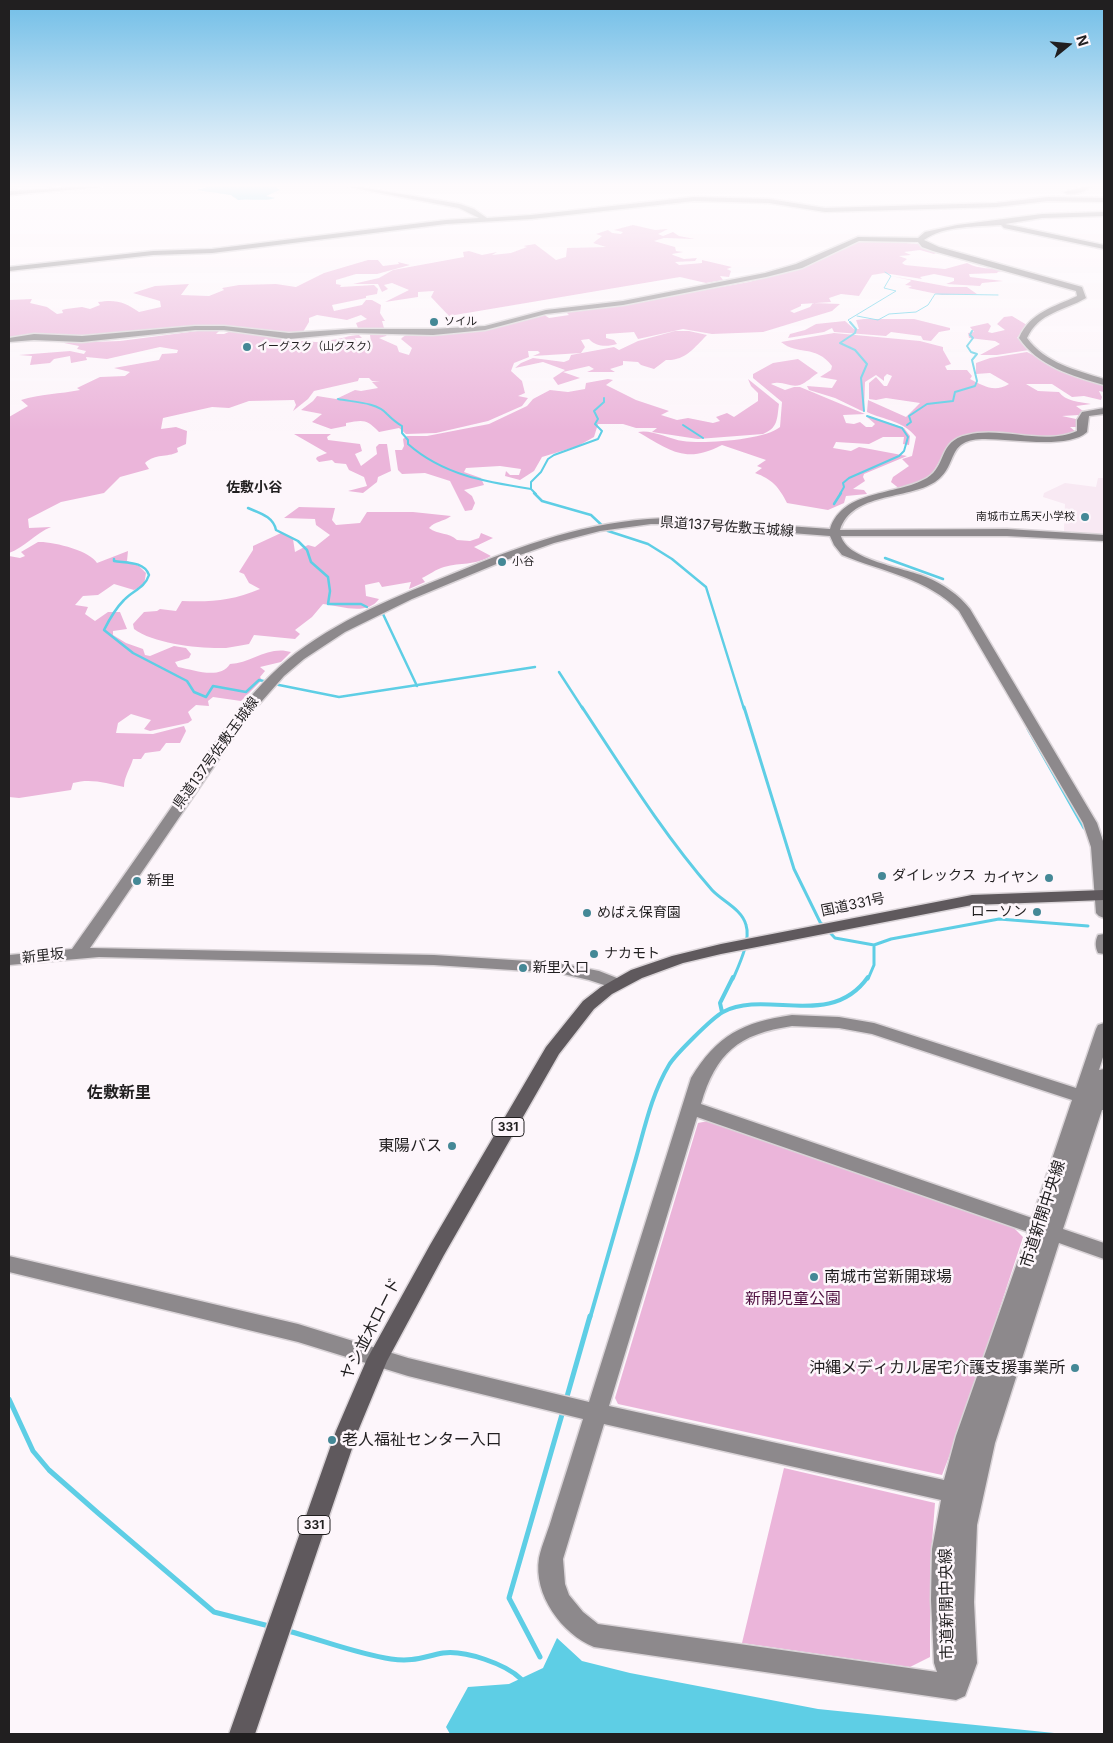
<!DOCTYPE html>
<html>
<head>
<meta charset="utf-8">
<style>
  body { margin:0 }
  #map { position:relative; width:1113px; height:1743px; overflow:hidden; background:#fdf6fb; font-family:Inter,sans-serif }
  canvas { display:block }
  .frame { position:absolute; inset:0; border:10px solid #211f20; pointer-events:none }
  .north { position:absolute; left:1043px; top:20px; width:50px; height:50px; -webkit-text-stroke:4px #fdf6fb; paint-order:stroke; rotate:73deg; font-size:14px; font-weight:700; line-height:20px; text-align:center; color:#211f20 }
  .north::after { content:''; display:block; margin:auto; width:18px; height:22px; background:#211f20; clip-path:polygon(50% 0,100% 100%,50% 72%,0 100%) }
</style>
</head>
<body>
<div id="map">
<canvas width="1113" height="1743"></canvas>
<div class="frame"></div>
<div class="north">N</div>
</div>
<script>
const ctx = document.querySelector('canvas').getContext('2d');
ctx.lineJoin = 'round';
function fillPath(path, color) { ctx.fillStyle = color; ctx.fill(path, 'evenodd'); }
function stroke(path, color, width, dash) { ctx.strokeStyle = color; ctx.lineWidth = width; ctx.lineCap = dash ? 'butt' : 'round'; ctx.setLineDash(dash || []); ctx.stroke(path); }
function label(font, color, halo, rows, align = 'center') {
  ctx.font = font + ' Inter,"Noto Sans JP",sans-serif'; ctx.lineWidth = 5; ctx.setLineDash([]); ctx.textBaseline = 'middle'; ctx.strokeStyle = halo; ctx.fillStyle = color; for (const [text, x, y, turn = 0] of rows) {
    ctx.save(); ctx.translate(x, y); ctx.rotate((+turn || 0) * Math.PI / 180); ctx.textAlign = isNaN(turn) ? turn : align; if (halo) ctx.strokeText(text, 0, 0); ctx.fillText(text, 0, 0); ctx.restore();
  }
}
fillPath(new Path2D(`
  M 1098,478 L 1104,478 L 1104,535 L 1064,531 L 1065,504 L 1043,497 L 1044,493 L 1065,483 L 1096,487 Z`), '#f8e9f3');
fillPath(new Path2D(`
  M 633,225 L 655,230 L 668,229 L 658,234 L 663,236 L 673,232 L 679,236 L 695,239 L 664,238 L 654,241 L 675,247 L 676,251 L 683,252 L 672,254 L 673,255 L 684,259 L 697,258 L 695,261 L 675,262 L 679,265 L 702,263 L 702,260 L 732,267 L 727,269 L 731,271 L 729,277 L 720,276 L 723,280 L 706,283 L 680,277 L 449,316 L 431,297 L 434,291 L 418,292 L 418,297 L 385,302 L 409,290 L 392,283 L 384,285 L 388,289 L 382,292 L 378,284 L 353,284 L 379,278 L 393,270 L 464,257 L 463,252 L 469,251 L 482,255 L 497,252 L 492,255 L 511,253 L 527,247 L 523,246 L 535,244 L 556,260 L 566,257 L 567,248 L 606,247 L 593,243 L 602,236 L 596,234 L 608,230 L 612,233 L 621,234 L 623,232 L 614,230 Z
  M 867,240 L 919,244 L 938,252 L 934,254 L 920,250 L 904,252 L 911,255 L 899,256 L 907,259 L 902,263 L 905,265 L 945,269 L 967,263 C 980,270 991,267 1004,271 L 997,272 L 998,273 L 969,274 L 970,277 L 1003,281 L 982,283 L 980,286 L 946,284 L 954,281 L 954,278 L 934,274 L 920,277 L 922,279 L 884,273 L 872,275 L 859,296 L 841,294 L 829,298 L 831,302 L 801,304 L 801,306 L 790,311 L 794,313 L 810,307 L 813,303 L 840,304 L 832,311 L 763,332 L 712,334 L 683,329 L 638,339 L 634,332 L 606,334 L 606,338 L 614,340 L 617,344 C 607,347 596,347 589,339 L 581,340 L 585,347 L 581,353 L 533,356 L 540,353 L 538,351 L 528,351 L 529,357 L 514,363 L 511,371 L 522,381 L 525,393 L 518,396 L 528,398 L 522,406 L 488,421 L 436,433 L 406,434 L 399,428 L 379,432 C 366,419 364,420 346,423 L 346,426 L 331,429 L 312,422 L 322,414 L 301,410 L 313,401 L 317,396 L 336,399 L 355,390 L 361,391 L 378,388 L 372,382 L 380,382 L 372,381 L 369,378 L 359,378 L 358,381 L 314,391 L 308,399 L 293,411 L 296,405 L 294,400 L 249,401 L 229,408 L 212,407 L 163,418 L 161,429 L 176,427 L 187,431 L 186,444 L 177,448 L 178,452 C 166,458 156,453 145,463 L 149,469 L 120,477 L 104,493 L 61,502 L 28,519 L 29,528 L 51,527 C 36,533 25,547 9,553 L 9,417 L 28,406 L 21,400 C 40,394 60,394 80,390 L 77,388 L 100,377 L 125,376 L 130,372 L 114,368 L 159,360 L 162,354 L 177,353 L 178,350 L 160,347 L 107,359 L 86,357 L 87,360 L 71,363 L 70,356 L 54,359 L 50,363 L 30,365 L 32,356 L 19,355 L 70,351 L 84,354 L 86,351 L 77,349 L 79,346 L 64,343 L 120,341 L 205,330 L 220,330 L 216,334 L 224,334 L 231,331 L 289,338 L 288,340 L 330,343 L 331,340 C 342,339 349,335 359,335 L 362,338 L 355,338 L 357,343 L 371,342 L 370,335 L 389,332 L 386,336 L 379,338 L 397,346 L 399,352 L 409,355 L 412,348 L 401,339 C 408,329 434,333 445,333 C 480,333 510,323 543,314 L 549,318 L 569,315 L 566,312 L 602,308 L 749,282 L 808,265 L 850,244 Z
  M 368,260 L 378,260 L 383,266 L 399,264 L 398,262 L 410,265 L 377,274 L 356,274 L 336,280 L 336,284 L 341,285 L 340,287 L 374,285 L 378,289 L 377,294 L 366,296 L 366,298 L 332,305 L 334,311 L 362,305 L 366,300 L 372,300 L 381,305 L 380,313 L 385,321 L 382,321 L 384,328 L 358,328 L 356,323 L 367,319 L 361,315 L 347,320 L 317,315 L 309,318 L 309,322 L 303,332 L 288,334 L 236,327 L 197,325 L 78,337 L 39,334 L 9,338 L 9,300 L 32,299 L 30,303 L 47,307 L 57,314 L 63,313 L 62,310 L 66,309 L 82,307 L 90,309 L 100,305 L 98,302 C 116,299 125,302 139,312 L 161,307 L 160,301 L 133,293 L 155,286 L 189,284 L 181,295 L 209,296 L 224,290 L 222,288 L 239,285 L 276,284 L 296,287 L 324,273 Z
  M 891,276 L 950,287 L 967,287 L 977,294 L 942,295 L 908,288 L 912,286 L 905,285 L 911,281 L 910,280 Z
  M 1012,316 L 1027,325 L 1017,338 L 1021,339 L 1029,350 L 997,355 L 980,355 L 1000,344 L 995,341 L 969,338 L 968,333 L 974,332 L 970,327 L 988,323 L 991,326 L 988,332 L 992,333 L 1005,330 L 997,324 L 1004,317 Z
  M 864,319 L 914,319 L 950,328 L 950,330 L 939,332 L 931,341 L 923,340 L 921,336 L 891,332 L 886,336 L 834,332 L 832,328 L 824,332 L 788,338 L 790,334 L 805,330 L 816,324 L 845,321 L 854,329 L 859,329 L 856,320 Z
  M 675,331 L 689,331 L 707,335 C 694,348 685,361 666,360 L 654,369 L 641,365 L 638,362 L 623,361 L 623,365 L 610,369 L 615,372 L 587,372 L 594,369 L 589,366 L 563,372 L 580,378 L 558,385 L 553,378 L 565,370 L 543,362 L 515,368 L 521,363 L 533,358 L 564,362 L 569,360 L 571,355 L 614,347 L 619,350 L 638,341 Z
  M 834,333 L 920,341 L 943,347 L 943,350 L 951,364 L 945,366 L 947,370 L 967,370 L 972,376 L 970,379 C 984,386 994,393 1009,384 L 990,373 L 976,374 L 976,363 L 990,358 L 1027,352 L 1058,367 L 1104,384 L 1104,392 L 1099,391 L 1102,397 L 1101,400 L 1084,396 L 1072,397 L 1052,384 L 1026,384 L 1038,391 L 1059,392 C 1065,401 1080,402 1091,404 L 1076,406 L 1083,411 L 1079,415 L 1062,416 L 1076,419 L 1078,427 L 1070,427 L 1076,432 L 1072,435 L 1056,437 L 985,434 L 956,440 L 950,444 L 930,477 L 901,490 L 891,482 L 893,477 L 909,466 L 902,459 L 912,456 L 916,437 C 904,421 884,420 867,412 L 868,400 L 906,417 L 920,403 L 886,398 L 876,400 L 869,399 L 869,383 L 876,377 L 884,386 L 887,386 L 892,376 L 887,374 L 884,377 L 884,381 L 876,375 L 865,382 L 864,412 L 835,398 L 809,390 L 807,386 L 832,388 L 837,380 L 820,377 L 831,370 L 832,366 C 815,344 798,356 781,342 Z
  M 798,359 L 818,373 C 813,376 806,383 800,385 C 790,388 783,380 771,384 L 785,390 L 794,387 L 800,387 L 865,414 L 843,415 L 846,423 L 854,424 L 860,422 L 866,427 L 872,427 L 875,424 L 866,416 L 869,416 L 904,428 L 910,436 L 909,445 L 903,444 L 904,437 L 883,437 L 869,444 L 836,442 L 833,448 L 851,451 L 859,447 L 907,456 L 864,474 L 863,477 L 865,481 L 853,489 L 864,490 L 867,494 L 846,496 L 844,503 L 828,510 L 787,503 C 779,487 772,479 755,473 L 762,468 L 757,466 L 766,460 L 722,445 C 686,464 671,451 638,432 C 651,429 669,439 683,441 C 704,444 765,440 780,427 L 782,402 L 753,378 L 753,374 L 773,363 Z
  M 608,379 L 613,380 L 606,385 L 636,400 L 669,411 L 661,415 L 677,420 L 688,418 L 713,423 L 720,421 L 716,417 L 727,413 L 734,417 L 758,401 L 758,393 L 751,386 L 748,379 L 779,404 C 777,419 778,428 763,434 L 698,439 L 652,432 L 657,428 L 636,428 L 623,424 L 598,424 L 594,437 L 578,446 L 542,457 L 534,471 L 520,480 L 505,476 L 506,471 L 510,475 L 519,475 L 521,469 L 500,466 L 466,468 L 464,472 L 481,478 L 484,485 L 464,490 L 472,496 L 475,503 L 472,510 L 465,511 L 450,481 L 425,473 L 402,474 L 398,470 L 395,450 L 402,450 L 404,446 L 403,439 L 407,436 L 427,436 L 489,424 L 527,406 L 533,399 L 550,390 L 568,392 L 585,389 L 586,383 Z
  M 294,434 L 331,434 L 327,437 L 328,440 L 360,444 L 362,451 L 355,454 L 361,466 L 377,454 L 376,447 L 379,444 L 387,444 L 391,471 L 378,477 L 377,482 L 363,493 L 348,491 L 367,486 L 364,477 L 349,470 L 346,464 L 335,463 L 332,460 L 319,462 L 316,459 L 317,457 L 327,453 Z
  M 299,507 L 335,508 L 332,520 L 336,525 L 360,523 L 367,512 L 413,512 L 451,516 C 443,522 435,521 429,528 C 438,535 449,532 457,540 L 470,541 L 479,538 L 481,533 L 493,538 L 474,547 L 491,556 C 473,566 462,562 444,567 C 436,569 429,575 422,578 L 425,582 L 409,589 L 411,582 L 382,587 L 379,582 L 365,585 L 366,596 L 379,599 C 367,616 341,606 323,604 L 312,617 L 295,630 L 300,634 L 295,639 L 254,635 L 249,644 C 242,645 234,647 226,648 C 201,649 154,644 134,629 L 133,624 L 144,612 L 157,611 L 160,609 L 176,611 L 182,601 C 211,602 232,601 260,589 L 249,583 L 244,574 L 239,572 L 253,550 L 253,546 L 281,533 L 293,539 L 295,552 L 308,545 L 315,547 L 330,535 L 316,525 L 315,519 L 284,518 Z
  M 38,542 C 52,541 91,551 97,563 L 128,551 L 127,561 L 139,566 L 146,573 L 144,585 L 134,590 L 114,584 L 98,595 L 83,596 L 75,605 L 88,607 L 85,614 L 95,621 L 108,612 L 120,612 L 127,629 L 113,631 L 113,635 L 126,643 L 143,649 L 145,655 L 150,656 L 174,646 L 186,648 L 191,654 L 189,658 L 175,662 L 178,667 C 194,670 220,680 230,664 C 251,663 269,645 291,652 L 281,662 L 260,667 L 265,671 L 260,677 L 262,680 L 241,701 L 213,697 L 208,701 L 209,706 L 196,705 L 188,712 L 192,720 L 188,723 L 150,731 L 144,729 L 151,720 L 131,714 L 118,723 L 116,733 L 153,734 L 184,726 L 186,731 L 180,743 L 166,743 L 160,751 L 145,753 L 141,759 L 133,759 C 130,769 124,777 124,787 C 107,783 90,778 73,783 L 71,790 L 19,798 L 9,797 L 9,556 L 20,558 L 25,556 L 21,552 Z
  M 708,1121 L 1014,1228 L 1023,1237 L 965,1415 L 942,1475 L 618,1404 L 615,1398 L 698,1123 Z
  M 784,1468 L 935,1503 L 930,1568 L 930,1657 L 910,1667 L 742,1643 Z`), '#ebb5da');
fillPath(new Path2D(`
  M 207,187 L 276,187 L 280,190 L 266,196 L 275,198 C 264,202 250,198 238,200 L 231,195 L 196,190 Z
  M 557,1638 L 582,1661 L 630,1673 L 818,1709 L 1064,1734 L 450,1734 L 446,1727 L 468,1687 L 509,1684 L 543,1668 Z`), '#5ecee5');
stroke(new Path2D(`
  M 857,316 L 878,320 L 889,314 L 916,312 L 928,305 L 935,294 L 998,295
  M 851,323 L 848,320 L 896,291 L 884,288 L 891,276 L 885,272`), '#5ecee5', 1);
stroke(new Path2D(`
  M 850,322 L 856,329 L 855,333 L 840,343 L 855,350 L 867,364 L 861,378 L 864,411
  M 338,399 C 352,402 377,402 387,414 C 392,419 395,422 402,426 L 402,433 L 408,440 L 408,444 C 443,475 486,482 531,489 L 536,494
  M 683,425 L 703,438
  M 907,425 L 911,422 L 909,416 L 927,404 L 953,401 L 955,392 L 975,386 L 977,381 L 972,360 L 977,354 L 971,352 L 967,346 L 973,338 L 970,335 L 972,331
  M 531,489 L 531,482 L 541,472 L 548,459 L 554,455 L 598,439 L 602,431 L 595,424 L 598,419 L 594,411 L 604,402 L 604,398
  M 840,494 L 844,487 L 843,483 L 849,478 L 899,456 L 904,451 L 908,437 L 902,428 L 867,416`), '#5ecee5', 2);
stroke(new Path2D(`
  M 534,493 L 542,501 L 591,515 L 608,531 L 648,544 L 672,559 L 706,587 L 744,709
  M 834,504 L 841,493
  M 248,508 C 259,513 273,516 276,530 L 298,541 L 307,550 L 311,562 L 328,577 L 330,591 L 328,604 L 361,604 L 367,607
  M 885,558 L 943,579
  M 114,559 L 114,561 C 126,563 144,561 149,575 C 145,588 132,591 124,600 C 116,608 109,620 104,630 L 133,653 L 187,681 L 194,692 L 206,697 L 213,686 L 246,692 L 259,680 L 268,682
  M 383,614 L 417,686
  M 559,672 L 583,709
  M 274,684 L 339,697 L 535,667`), '#5ecee5', 2.5);
stroke(new Path2D(`
  M 582,707 C 623,769 663,834 712,890 C 722,901 742,909 746,925 C 751,940 739,965 733,979
  M 744,707 L 794,869 L 820,922 L 835,938 L 874,945
  M 1028,729 L 1084,828
  M 868,979 L 874,965 L 874,945 L 891,939 L 999,919 L 1088,926`), '#5ecee5', 3);
stroke(new Path2D(`
  M 722,1012 L 720,1003 L 733,977
  M 590,1318 C 605,1267 619,1216 634,1165 C 644,1131 651,1095 669,1065 C 675,1055 712,1018 723,1012 C 766,989 831,1030 868,977`), '#5ecee5', 4);
stroke(new Path2D(`
  M 9,1399 L 33,1451 L 49,1470 L 98,1513 L 214,1612 L 269,1626
  M 566,1400 L 590,1316
  M 288,1631 C 322,1640 357,1654 391,1659 C 414,1662 422,1657 443,1653 C 465,1650 506,1664 521,1679
  M 540,1657 L 509,1598 L 563,1411`), '#5ecee5', 5);
const secondary = new Path2D(`
  M 349,187 L 360,187 L 460,204 L 474,209 L 487,218 L 531,215 L 694,197 L 769,199 L 825,208 L 996,203 L 1048,197 L 1104,198 L 1104,202 L 1048,201 L 996,207 L 825,212 L 769,203 L 694,201 L 531,219 L 446,224 L 212,253 L 153,255 L 9,271 L 9,267 L 153,251 L 212,249 L 446,220 L 479,218 L 459,208 Z
  M 1084,187 L 1090,187 C 1085,193 1070,196 1063,192 Z
  M 1104,212 L 1104,216 L 1042,218 L 1005,224 L 1104,245 L 1104,249 L 1004,228 L 1001,225 C 978,227 944,225 924,240 L 939,247 L 1082,287 L 1086,298 C 1064,311 1039,312 1027,338 C 1045,363 1076,370 1104,379 L 1104,385 C 1072,376 1038,366 1019,338 C 1030,312 1054,307 1077,296 L 1076,291 L 933,251 L 922,247 L 918,242 L 859,241 L 802,268 L 766,277 L 623,305 L 546,314 L 485,330 L 433,335 L 351,333 L 289,339 L 224,330 L 195,330 L 82,342 L 34,340 L 9,342 L 9,338 L 34,334 L 82,336 L 195,326 L 224,326 L 289,333 L 351,329 L 433,329 L 485,326 L 546,310 L 623,301 L 765,273 L 796,264 L 858,237 L 918,238 L 925,232 L 957,225 L 1042,214 Z
  M 1104,408 L 1104,414 L 1089,416 L 1087,432 C 1068,450 1007,438 982,439 C 945,440 959,466 935,482 C 907,500 852,492 840,530 L 1007,529 L 1104,535 L 1104,541 L 1007,536 L 841,536 C 847,560 905,568 926,577 C 943,584 959,595 970,609 L 1097,823 L 1104,844 L 1104,918 L 1099,916 L 1096,913 L 1091,847 L 1083,823 L 959,611 C 927,578 883,572 842,555 L 834,545 L 830,536 L 675,524 L 651,524 L 600,531 L 554,543 L 506,560 L 412,599 L 345,632 L 304,659 L 284,676 L 247,718 L 90,948 L 434,955 L 559,963 L 599,971 L 622,980 L 624,984 L 622,988 L 616,989 L 589,980 L 559,973 L 434,965 L 99,957 L 9,965 L 9,955 L 72,949 C 109,897 146,844 182,792 C 216,742 248,690 296,653 C 348,614 408,592 467,568 C 535,540 602,518 675,518 L 830,529 C 843,489 896,496 927,478 C 947,466 938,441 967,435 C 1002,426 1044,446 1077,431 L 1077,420 L 1082,412 Z
  M 1104,934 L 1104,954 L 1098,953 C 1095,947 1095,941 1098,935 Z
  M 792,1015 L 839,1017 L 874,1023 L 1076,1088 L 1096,1029 L 1098,1025 L 1104,1023 L 1104,1054 L 1099,1070 L 1104,1069 L 1104,1110 L 1102,1110 L 1063,1229 L 1104,1243 L 1104,1259 L 1059,1243 L 995,1443 L 977,1525 L 974,1602 L 977,1663 L 965,1696 L 956,1700 L 594,1647 C 562,1634 533,1595 539,1558 C 542,1544 549,1529 553,1514 C 563,1483 573,1451 583,1419 L 408,1376 L 298,1342 L 9,1272 L 9,1256 L 298,1324 L 408,1358 L 589,1402 L 691,1078 C 717,1035 743,1022 792,1015 ZM 792,1026 L 839,1028 L 872,1034 L 1072,1100 L 1032,1218 L 701,1104 C 716,1053 738,1034 792,1026 ZM 697,1117 L 1028,1232 L 956,1436 L 944,1480 L 609,1406 ZM 604,1424 L 941,1500 L 932,1549 L 931,1600 L 934,1663 L 937,1672 L 598,1624 L 583,1612 L 569,1595 L 565,1584 L 563,1559 Z`);
const primary = new Path2D(`
  M 76,187 L 101,187 L 9,195 L 9,191 Z`);
const highway = new Path2D(`
  M 1104,890 L 1104,900 L 972,905 L 721,954 L 683,963 L 642,978 L 612,994 L 594,1009 L 559,1054 L 444,1255 L 387,1361 L 358,1431 L 255,1734 L 229,1734 L 336,1431 L 367,1359 L 430,1245 L 546,1047 L 583,1001 L 601,987 L 631,970 L 672,956 L 721,944 L 972,895 Z`);
stroke(secondary, '#dad4d8', 3);
stroke(primary, '#dad4d8', 3);
stroke(highway, '#dad4d8', 3);
fillPath(secondary, '#8d898c');
fillPath(primary, '#746f72');
fillPath(highway, '#5f595d');
const sky = ctx.createLinearGradient(0, 0, 0, 431);
sky.addColorStop(0, '#71bee7');
sky.addColorStop(0.43, '#fefbfd');
sky.addColorStop(1, '#fefbfd00');
ctx.fillStyle = sky;
ctx.fillRect(0, 0, 1113, 431);
for (const [x, y, r, color] of [
  [434,322,5,"#448896"],
  [247,347,5,"#448896"],
  [1085,517,5,"#448896"],
  [502,562,5,"#448896"],
  [882,876,5,"#448896"],
  [1049,878,5,"#448896"],
  [137,881,5,"#448896"],
  [1037,912,5,"#448896"],
  [587,913,5,"#448896"],
  [594,954,5,"#448896"],
  [523,968,5,"#448896"],
  [452,1146,5,"#448896"],
  [814,1277,5,"#448896"],
  [1075,1368,5,"#448896"],
  [332,1440,5,"#448896"]
]) { const dot = new Path2D(); dot.arc(x, y, r, 0, 2 * Math.PI); ctx.fillStyle = color; ctx.fill(dot); stroke(dot, '#fdf6fb', 2); }
label('11px', '#211f20', '#fdf6fb', [
  ["ソイル",444,322],
  ["イーグスク（山グスク）",257,347],
  ["南城市立馬天小学校",1075,517,"right"],
  ["小谷",512,562]
], 'left');
for (const [x, y, w] of [
  [508,1127,32],
  [314,1525,32]
]) { const box = new Path2D(); box.roundRect(x - w / 2, y - 9.5, w, 19, 4); ctx.fillStyle = '#fdf6fb'; ctx.fill(box); stroke(box, '#211f20', 1); }
label('bold 12px', '#211f20', null, [
  ["331",508,1127],
  ["331",314,1525]
]);
label('bold 14px', '#211f20', '#fdf6fb', [
  ["佐敷小谷",254,488]
]);
label('14px', '#211f20', '#fdf6fb', [
  ["県道137号佐敷玉城線",727,527,4],
  ["県道137号佐敷玉城線",216,753,-54],
  ["国道331号",853,905,-12],
  ["新里坂",43,956,-6]
]);
label('14px', '#211f20', '#fdf6fb', [
  ["ダイレックス",892,876],
  ["カイヤン",1039,878,"right"],
  ["新里",147,881],
  ["ローソン",1027,912,"right"],
  ["めばえ保育園",597,913],
  ["ナカモト",604,954],
  ["新里入口",533,968]
], 'left');
label('bold 16px', '#211f20', '#fdf6fb', [
  ["佐敷新里",119,1093]
]);
label('16px', '#211f20', '#fdf6fb', [
  ["東陽バス",442,1146],
  ["南城市営新開球場",824,1277,"left"],
  ["沖縄メディカル居宅介護支援事業所",1065,1368],
  ["老人福祉センター入口",342,1440,"left"]
], 'right');
label('16px', '#211f20', '#fdf6fb', [
  ["市道新開中央線",1043,1214,-72],
  ["ヤシ並木ロード",371,1329,-63],
  ["市道新開中央線",947,1604,-91]
]);
label('16px', '#4d0f3f', '#fdf6fb', [
  ["新開児童公園",793,1299]
]);
</script>
</body>
</html>
